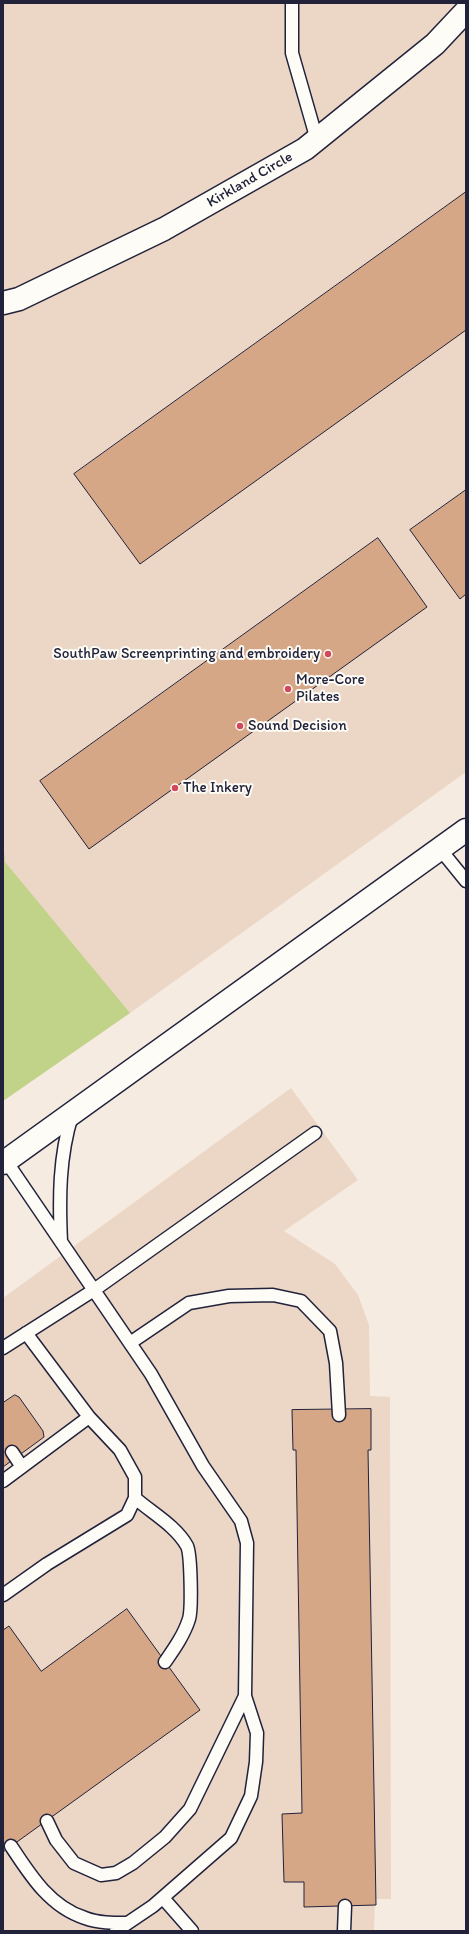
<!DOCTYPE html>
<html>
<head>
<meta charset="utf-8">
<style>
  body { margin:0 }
  #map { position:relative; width:469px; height:1934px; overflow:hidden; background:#f5ebe1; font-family:Itim,sans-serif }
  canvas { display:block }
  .frame { position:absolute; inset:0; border:4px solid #22223b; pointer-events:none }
</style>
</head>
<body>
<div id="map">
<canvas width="469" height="1934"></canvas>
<div class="frame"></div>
</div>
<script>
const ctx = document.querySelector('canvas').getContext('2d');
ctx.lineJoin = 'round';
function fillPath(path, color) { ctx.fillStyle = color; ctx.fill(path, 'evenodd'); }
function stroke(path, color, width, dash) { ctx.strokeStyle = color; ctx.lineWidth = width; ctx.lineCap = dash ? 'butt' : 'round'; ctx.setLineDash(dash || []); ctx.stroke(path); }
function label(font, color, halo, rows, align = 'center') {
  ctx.font = font + ' Itim,sans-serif'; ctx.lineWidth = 4; ctx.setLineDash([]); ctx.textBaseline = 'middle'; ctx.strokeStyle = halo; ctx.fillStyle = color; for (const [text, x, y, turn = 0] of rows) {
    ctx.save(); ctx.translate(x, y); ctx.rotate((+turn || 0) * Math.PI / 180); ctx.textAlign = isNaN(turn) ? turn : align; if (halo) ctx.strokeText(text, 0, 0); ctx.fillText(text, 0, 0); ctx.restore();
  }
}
fillPath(new Path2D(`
  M 3,3 L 466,3 L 466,772 L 130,1013 L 3,1101 Z
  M 291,1088 L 358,1180 L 284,1231 L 335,1264 L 358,1295 L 369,1325 L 370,1396 L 390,1397 L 391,1899 L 375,1899 L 374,1931 L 3,1931 L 3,1298 Z`), '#ecd7c6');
fillPath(new Path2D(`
  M 3,840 L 5,862 L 130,1013 L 3,1101 Z`), '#c0d388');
const building = new Path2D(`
  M 466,192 L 466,330 L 140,564 L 74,474 Z
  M 466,490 L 466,594 L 460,599 L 410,530 Z
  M 378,538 L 427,607 L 89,849 L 40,781 Z
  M 15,1395 L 19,1397 L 43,1431 L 44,1437 L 3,1467 L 3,1403 Z
  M 371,1409 L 371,1450 L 368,1450 L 376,1905 L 304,1907 L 304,1882 L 284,1882 L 282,1814 L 302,1813 L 296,1450 L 293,1450 L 292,1410 Z
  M 127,1609 L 200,1710 L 3,1852 L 3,1630 L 9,1626 L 41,1671 Z`);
fillPath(building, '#d6a787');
stroke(building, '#22223b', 1);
const service = new Path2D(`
  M 292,3 L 292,53 L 317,140
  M 440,849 L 466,881
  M 6,1161 L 151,1374 L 203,1466 L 241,1521 L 247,1543 L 245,1696 L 257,1733 L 256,1762 L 251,1796 L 231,1838 L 153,1906 L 116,1931
  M 61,1242 C 59,1198 59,1157 72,1115
  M 130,1343 L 189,1303 L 229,1296 L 273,1295 L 301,1301 L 330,1331 L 336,1363 L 339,1415
  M 3,1348 L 94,1290 L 315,1133
  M 12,1452 L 22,1467
  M 3,1481 L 89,1417 L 26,1333
  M 135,1498 C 152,1513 176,1526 187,1546 C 191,1554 192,1610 189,1619 C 184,1635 174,1649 165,1662
  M 3,1595 L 47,1564 L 127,1515 L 135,1498 L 135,1477 L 120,1450 L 89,1417
  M 47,1821 L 56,1840 L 74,1863 L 101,1875 L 116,1873 L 133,1863 L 165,1837 L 190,1809 L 245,1696
  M 11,1846 C 30,1875 50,1907 85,1918 C 98,1923 113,1923 127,1923
  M 163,1898 L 192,1931
  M 344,1931 L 345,1906`);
const minor = new Path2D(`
  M 3,303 L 19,299 L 164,229 L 305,149 L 435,44 L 466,11`);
const primary = new Path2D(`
  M 3,1163 L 466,830`);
stroke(service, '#22223b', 15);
stroke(minor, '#22223b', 25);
stroke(primary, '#22223b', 25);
stroke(service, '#fdfcf7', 12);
stroke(minor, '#fdfcf7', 22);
stroke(primary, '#fdfcf7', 22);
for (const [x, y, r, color] of [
  [328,654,4,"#d1495b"],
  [288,689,4,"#d1495b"],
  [240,726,4,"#d1495b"],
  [175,788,4,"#d1495b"]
]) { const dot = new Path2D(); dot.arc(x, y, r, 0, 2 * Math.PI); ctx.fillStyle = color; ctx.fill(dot); stroke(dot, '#fdfcf7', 1.5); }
label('15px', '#22223b', '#fdfcf7', [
  ["Kirkland Circle",250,180,-30]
]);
label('15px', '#22223b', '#fdfcf7', [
  ["SouthPaw Screenprinting and embroidery",320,654,"right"],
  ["More-Core",296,680],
  ["Pilates",296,697],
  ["Sound Decision",248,726],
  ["The Inkery",183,788]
], 'left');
</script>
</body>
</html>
